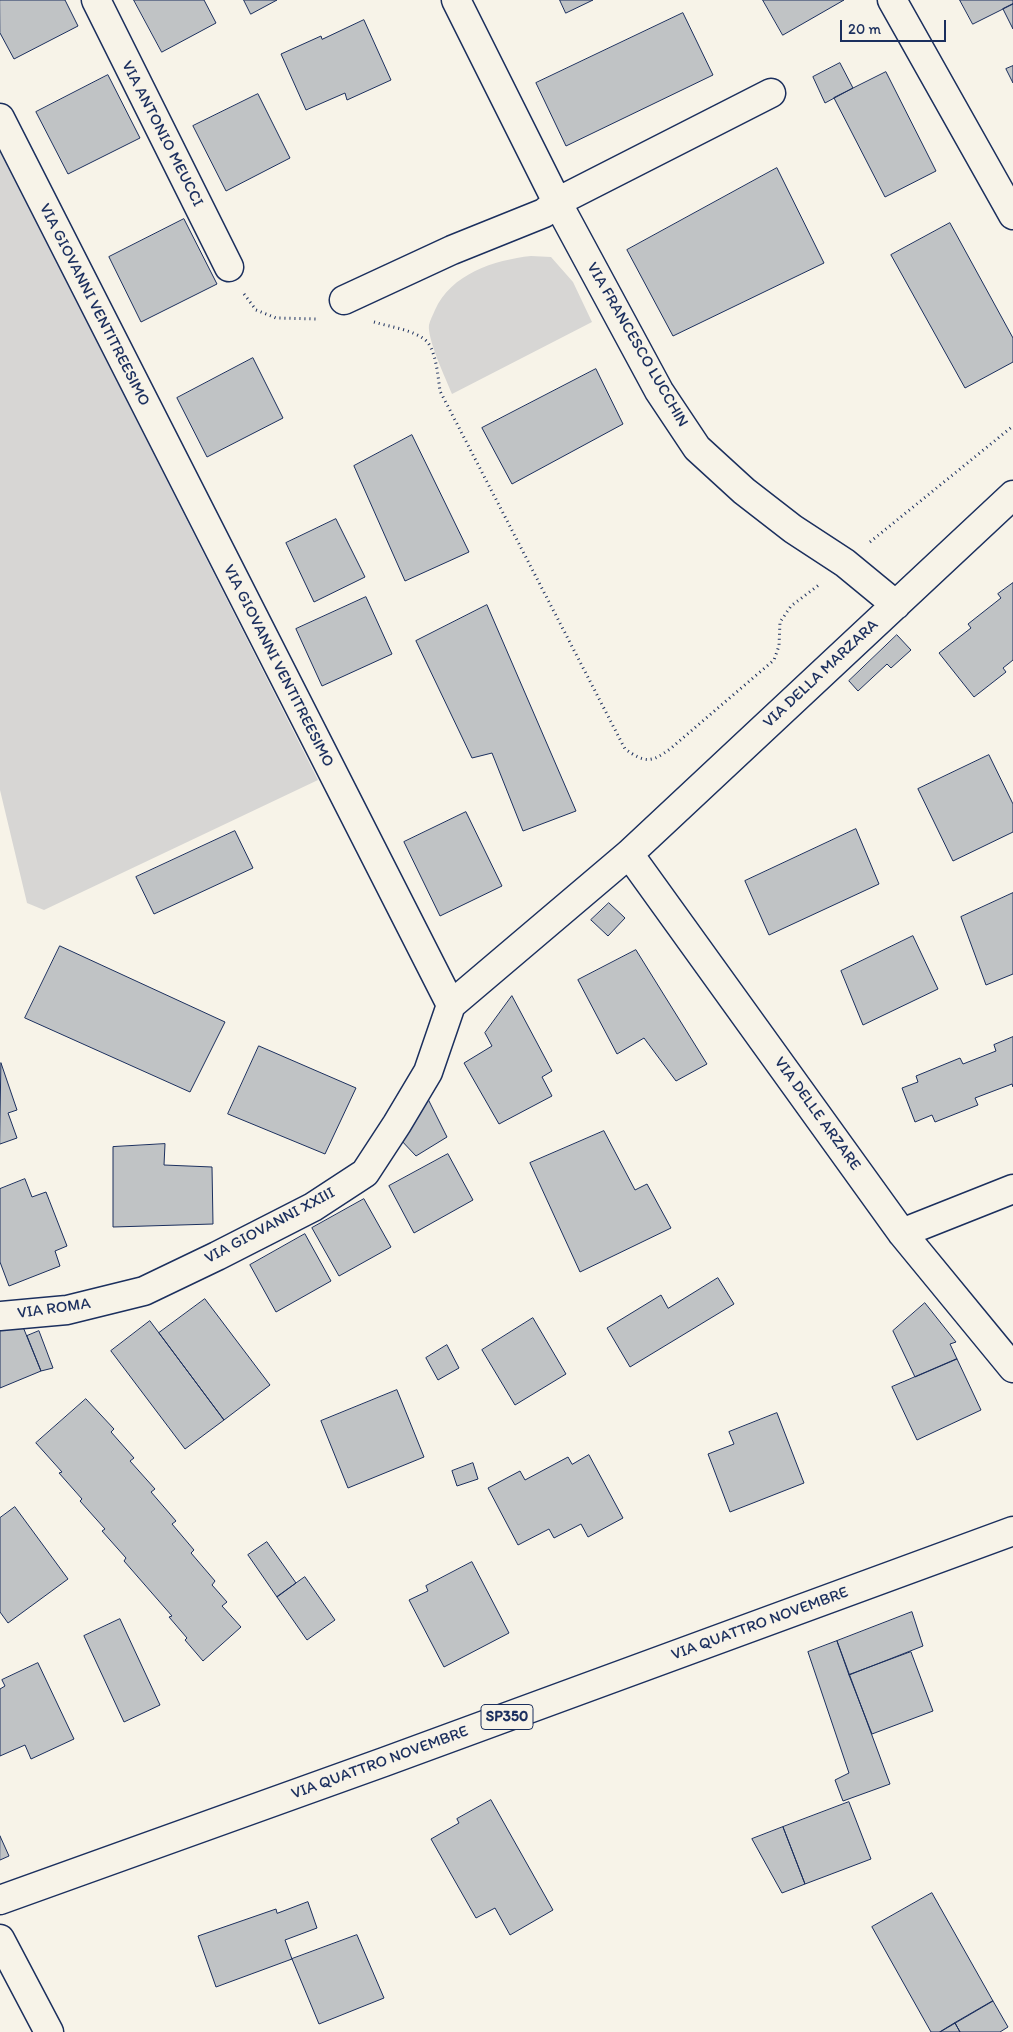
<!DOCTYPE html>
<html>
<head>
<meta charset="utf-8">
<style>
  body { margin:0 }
  #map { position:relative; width:1013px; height:2032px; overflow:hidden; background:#f7f3e8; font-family:Itim,sans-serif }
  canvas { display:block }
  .scale { position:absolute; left:840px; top:20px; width:106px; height:22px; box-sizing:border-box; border:2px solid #1b2f5e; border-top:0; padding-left:6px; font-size:15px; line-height:18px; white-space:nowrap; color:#1b2f5e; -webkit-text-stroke:4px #f7f3e8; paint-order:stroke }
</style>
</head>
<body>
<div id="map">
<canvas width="1013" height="2032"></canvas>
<div class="scale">20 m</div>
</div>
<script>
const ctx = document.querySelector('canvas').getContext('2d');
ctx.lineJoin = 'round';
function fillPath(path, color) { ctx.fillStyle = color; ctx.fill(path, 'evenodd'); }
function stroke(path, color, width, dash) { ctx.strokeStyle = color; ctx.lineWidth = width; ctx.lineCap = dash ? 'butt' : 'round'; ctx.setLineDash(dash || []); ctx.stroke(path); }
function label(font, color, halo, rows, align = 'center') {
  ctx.font = font + ' Itim,sans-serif'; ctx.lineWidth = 5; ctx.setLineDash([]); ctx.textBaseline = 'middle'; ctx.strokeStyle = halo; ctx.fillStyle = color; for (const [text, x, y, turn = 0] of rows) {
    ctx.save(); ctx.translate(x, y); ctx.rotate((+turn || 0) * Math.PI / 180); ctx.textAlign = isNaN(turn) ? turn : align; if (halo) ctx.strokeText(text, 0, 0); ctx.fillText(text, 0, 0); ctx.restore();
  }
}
fillPath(new Path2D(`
  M 0,150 L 318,780 L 44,910 L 27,903 L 0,790 Z
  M 531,256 L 551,257 L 573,282 L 592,322 L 452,394 C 446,379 427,339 429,325 C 430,320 433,315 435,310 C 451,274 494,260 531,256 Z`), '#d7d6d4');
const building = new Path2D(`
  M 0,0 L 65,0 L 78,26 L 14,59 L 0,33 Z
  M 134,0 L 204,0 L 216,23 L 162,52 Z
  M 244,0 L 277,0 L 251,14 Z
  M 560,0 L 593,0 L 566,13 Z
  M 763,0 L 844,0 L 783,35 Z
  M 960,0 L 1013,0 L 1013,4 L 973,24 Z
  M 1013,4 L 1013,29 L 1003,9 Z
  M 683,13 L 713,75 L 566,146 L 536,83 Z
  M 364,20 L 391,80 L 347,100 L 345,93 L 306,110 L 281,54 L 321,36 L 322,39 Z
  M 840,63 L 853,88 L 825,103 L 813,77 Z
  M 1013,66 L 1013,83 L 1006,69 Z
  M 886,72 L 936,171 L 885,197 L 834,98 Z
  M 108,75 L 140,138 L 68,174 L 36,112 Z
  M 258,94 L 290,158 L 226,191 L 193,126 Z
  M 777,168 L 824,263 L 673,336 L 627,250 Z
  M 184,219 L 217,284 L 141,322 L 109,257 Z
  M 950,223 L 1013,338 L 1013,362 L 965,388 L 891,255 Z
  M 253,358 L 283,418 L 207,457 L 177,398 Z
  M 596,369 L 623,424 L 512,484 L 482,428 Z
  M 412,435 L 469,552 L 405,581 L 354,466 Z
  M 336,519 L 365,577 L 314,602 L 286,543 Z
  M 1013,583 L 1013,660 L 1003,668 L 1006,672 L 974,697 L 939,653 L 971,628 L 968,624 L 1001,598 L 998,594 Z
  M 366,597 L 392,654 L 322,686 L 296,629 Z
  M 487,605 L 576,811 L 523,831 L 492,753 L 472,758 L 416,641 Z
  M 897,635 L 911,650 L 891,668 L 887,664 L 858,691 L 849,681 Z
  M 989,755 L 1013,804 L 1013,832 L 953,861 L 918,789 Z
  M 466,812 L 502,886 L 440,916 L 404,842 Z
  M 856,829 L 879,884 L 769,935 L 745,881 Z
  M 235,831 L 253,868 L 154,914 L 136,877 Z
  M 1013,893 L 1013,974 L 986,985 L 961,917 Z
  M 609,903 L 625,918 L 608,936 L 591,920 Z
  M 913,936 L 938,989 L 863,1025 L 841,971 Z
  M 60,946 L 225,1022 L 190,1092 L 25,1018 Z
  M 636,950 L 707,1064 L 676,1081 L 644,1038 L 617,1054 L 578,980 Z
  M 512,996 L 552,1071 L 542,1077 L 552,1096 L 499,1124 L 464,1063 L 492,1046 L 485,1033 Z
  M 1013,1037 L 1013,1087 L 1012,1084 L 975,1098 L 978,1105 L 935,1122 L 932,1115 L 915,1122 L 902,1088 L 918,1082 L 916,1076 L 960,1058 L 963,1064 L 996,1051 L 994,1045 Z
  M 259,1046 L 356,1088 L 325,1154 L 228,1114 Z
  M 1,1063 L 17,1110 L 8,1113 L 17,1138 L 0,1144 Z
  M 427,1097 L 447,1137 L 416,1156 L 399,1138 Z
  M 604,1131 L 635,1190 L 647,1184 L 671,1228 L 580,1272 L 530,1163 Z
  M 165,1144 L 164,1165 L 212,1167 L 213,1224 L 113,1227 L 113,1147 Z
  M 448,1154 L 473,1200 L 414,1233 L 389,1186 Z
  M 25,1179 L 32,1197 L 46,1192 L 67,1246 L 55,1251 L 60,1266 L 9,1286 L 0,1262 L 0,1189 Z
  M 364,1199 L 391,1247 L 339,1276 L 312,1228 Z
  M 305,1234 L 331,1281 L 276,1312 L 250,1265 Z
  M 718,1278 L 734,1304 L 630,1367 L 607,1328 L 661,1295 L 668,1308 Z
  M 205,1299 L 270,1385 L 224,1420 L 159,1333 Z
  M 925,1303 L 956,1342 L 950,1344 L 957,1359 L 915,1377 L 893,1331 Z
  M 533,1318 L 566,1374 L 515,1405 L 482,1350 Z
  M 150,1321 L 224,1420 L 185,1449 L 111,1351 Z
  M 21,1322 L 41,1371 L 0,1388 L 0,1330 Z
  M 39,1331 L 53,1368 L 41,1371 L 27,1336 Z
  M 447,1345 L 459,1368 L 438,1380 L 426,1358 Z
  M 957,1359 L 981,1410 L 917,1440 L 892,1387 Z
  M 397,1390 L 424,1457 L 348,1488 L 321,1421 Z
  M 86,1399 L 114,1429 L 111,1432 L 134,1458 L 130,1461 L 155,1489 L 151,1492 L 176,1521 L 172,1524 L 194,1550 L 191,1553 L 215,1581 L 212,1585 L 227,1602 L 222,1606 L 241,1627 L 203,1661 L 185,1640 L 187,1638 L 169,1617 L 172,1616 L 124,1561 L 126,1558 L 102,1531 L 105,1529 L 80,1501 L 82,1499 L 59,1473 L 62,1472 L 36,1443 Z
  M 777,1413 L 804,1483 L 730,1512 L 708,1454 L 734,1444 L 729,1432 Z
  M 589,1455 L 623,1518 L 588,1537 L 581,1524 L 554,1538 L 549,1529 L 518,1545 L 488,1488 L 520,1471 L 525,1480 L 568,1457 L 572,1464 Z
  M 473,1463 L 478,1479 L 457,1486 L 452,1471 Z
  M 15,1507 L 68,1579 L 8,1623 L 0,1612 L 0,1518 Z
  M 267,1542 L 296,1583 L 277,1597 L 248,1555 Z
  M 472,1562 L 509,1633 L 444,1667 L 409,1600 L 428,1591 L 426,1586 Z
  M 305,1577 L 335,1620 L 307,1640 L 277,1597 Z
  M 912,1612 L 923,1646 L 849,1675 L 837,1641 Z
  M 120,1619 L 160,1705 L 124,1722 L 84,1636 Z
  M 837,1641 L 890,1784 L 843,1801 L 835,1780 L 849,1773 L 808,1652 Z
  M 911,1652 L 933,1711 L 872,1734 L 849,1675 Z
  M 38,1663 L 74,1739 L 31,1759 L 25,1745 L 0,1756 L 0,1689 L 5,1686 L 2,1680 Z
  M 491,1800 L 553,1910 L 510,1935 L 495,1908 L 476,1918 L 431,1839 L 459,1823 L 457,1819 Z
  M 849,1802 L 871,1859 L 805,1884 L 783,1827 Z
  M 783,1827 L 805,1884 L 782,1893 L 752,1839 Z
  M 0,1836 L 9,1856 L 0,1860 Z
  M 932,1893 L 993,2001 L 940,2032 L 931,2032 L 872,1927 Z
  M 308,1902 L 317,1928 L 285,1940 L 292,1959 L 216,1987 L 198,1936 L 276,1909 L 277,1913 Z
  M 357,1935 L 384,1998 L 319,2024 L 292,1959 Z
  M 993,2001 L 1008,2027 L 1000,2032 L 960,2032 L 955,2023 Z
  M 955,2023 L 960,2032 L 940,2032 Z`);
fillPath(building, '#c0c3c5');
stroke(building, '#1b2f5e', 1);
const street = new Path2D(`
  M 96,0 L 229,267
  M 456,0 L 557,202 L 659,391 L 697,448 L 744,491 L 793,529 L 845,563 L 896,605
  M 892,0 L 1013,215
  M 0,118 L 451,1005
  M 344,300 L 452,250 L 544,213 L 557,202 L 771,93
  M 629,854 L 902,1233 L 1013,1368
  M 451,1005 L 629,854 L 1013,495
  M 902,1233 L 1013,1189
  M 0,1316 L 67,1310 L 144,1291 L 217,1256 L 313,1207 L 365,1173 L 397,1124 L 428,1072 L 451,1005
  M 0,1939 L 49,2032`);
const primary = new Path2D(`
  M 0,1900 L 384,1762 L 1013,1531`);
stroke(street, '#1b2f5e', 31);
stroke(primary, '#1b2f5e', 31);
stroke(new Path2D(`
  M 244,294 L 256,310 L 276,318 L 318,319
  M 374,322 C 390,327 410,329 424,339 C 436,347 438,377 440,391 L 625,749 C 645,763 651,763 670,749 L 774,660 L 779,646 L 780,622 L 791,606 L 820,584
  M 870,542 L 1013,426`), '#1b2f5e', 3, [1, 4]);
stroke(street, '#f7f3e8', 28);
stroke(primary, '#f7f3e8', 28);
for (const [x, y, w] of [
  [507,1717,52]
]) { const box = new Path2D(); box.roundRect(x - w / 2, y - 12.5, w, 25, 4); ctx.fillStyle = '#f7f3e8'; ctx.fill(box); stroke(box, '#1b2f5e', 1); }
label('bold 15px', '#1b2f5e', null, [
  ["SP350",507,1717]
]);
label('16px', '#1b2f5e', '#f7f3e8', [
  ["VIA ANTONIO MEUCCI",162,134,63],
  ["VIA GIOVANNI VENTITREESIMO",94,305,63],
  ["VIA FRANCESCO LUCCHIN",637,345,60],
  ["VIA GIOVANNI VENTITREESIMO",278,666,63],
  ["VIA DELLA MARZARA",821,674,-43],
  ["VIA DELLE ARZARE",817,1114,54],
  ["VIA GIOVANNI XXIII",270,1226,-28],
  ["VIA ROMA",54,1309,-8],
  ["VIA QUATTRO NOVEMBRE",760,1624,-20],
  ["VIA QUATTRO NOVEMBRE",380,1763,-20]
]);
</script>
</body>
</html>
